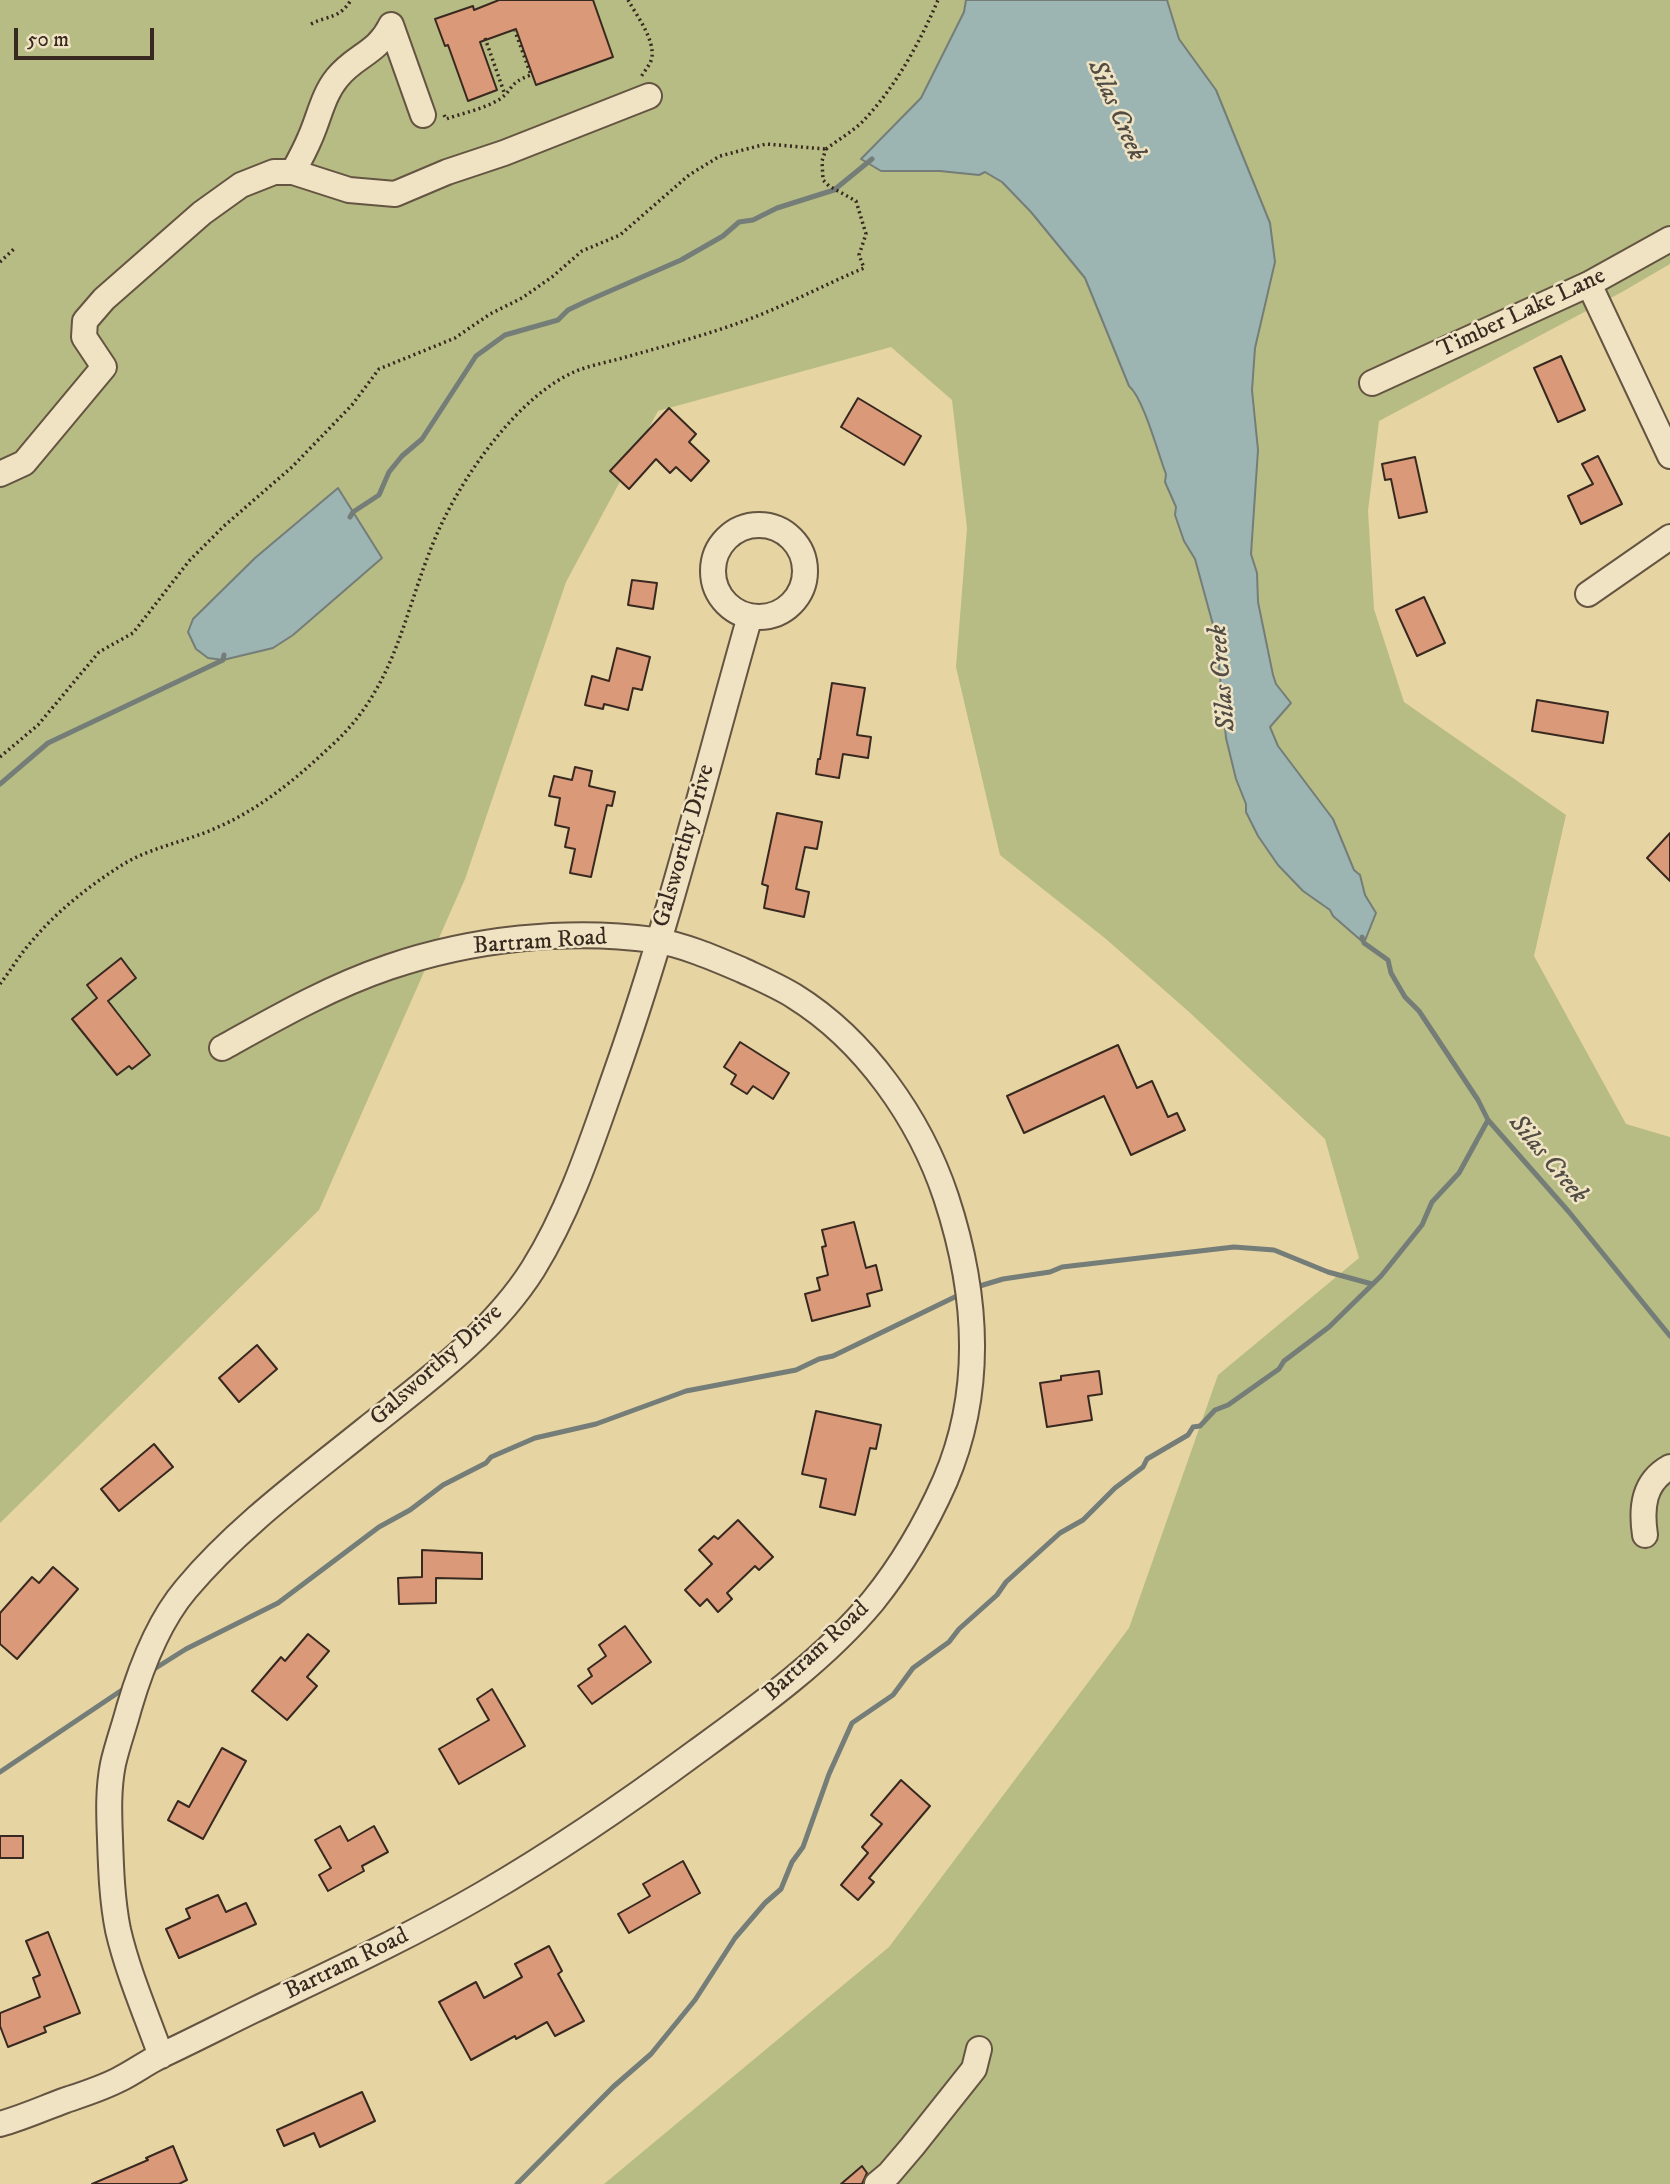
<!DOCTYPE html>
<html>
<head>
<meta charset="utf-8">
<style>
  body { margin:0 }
  #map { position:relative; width:1670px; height:2184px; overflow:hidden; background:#e6d4a3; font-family:"IM FELL DW Pica",serif }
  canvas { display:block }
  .scale { position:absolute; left:14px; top:28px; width:140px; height:32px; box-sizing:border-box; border:4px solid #382920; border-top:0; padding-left:9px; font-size:21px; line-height:24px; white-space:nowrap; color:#382920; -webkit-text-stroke:5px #efe3c3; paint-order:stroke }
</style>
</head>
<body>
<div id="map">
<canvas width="1670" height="2184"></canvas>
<div class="scale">50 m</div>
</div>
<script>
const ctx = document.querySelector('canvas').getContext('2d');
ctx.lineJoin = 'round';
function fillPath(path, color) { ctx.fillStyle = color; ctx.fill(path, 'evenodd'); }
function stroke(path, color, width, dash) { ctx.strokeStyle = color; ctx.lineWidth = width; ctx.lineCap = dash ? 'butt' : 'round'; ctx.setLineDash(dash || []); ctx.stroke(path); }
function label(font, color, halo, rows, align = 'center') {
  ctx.font = font + ' "IM FELL DW Pica",serif'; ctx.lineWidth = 5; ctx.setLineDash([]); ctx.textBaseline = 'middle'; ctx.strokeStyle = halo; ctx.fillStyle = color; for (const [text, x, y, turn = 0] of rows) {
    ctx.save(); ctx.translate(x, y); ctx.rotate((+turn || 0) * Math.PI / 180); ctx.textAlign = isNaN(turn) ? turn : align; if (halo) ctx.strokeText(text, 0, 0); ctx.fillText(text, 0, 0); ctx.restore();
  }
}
fillPath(new Path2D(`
  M 0,0 L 1670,0 L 1670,264 L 1622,292 L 1379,421 L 1368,511 L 1374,609 L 1404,702 L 1566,815 L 1534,956 L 1626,1124 L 1670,1137 L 1670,2184 L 604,2184 L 889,1947 L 1129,1628 L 1218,1375 L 1359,1258 L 1325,1139 L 1188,1011 L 1106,939 L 1000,855 L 956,667 L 967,528 L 952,400 L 891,347 L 658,411 L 566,582 L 465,879 L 319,1210 L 0,1523 Z`), '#b7bc84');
const water = new Path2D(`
  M 966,0 L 1167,0 L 1179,39 L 1216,90 L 1270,223 L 1275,262 L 1255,348 L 1252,390 L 1258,450 L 1251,554 L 1257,573 L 1258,602 L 1273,675 L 1276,684 L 1291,703 L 1270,727 L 1278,746 L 1333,819 L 1354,870 L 1360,875 L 1365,895 L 1376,913 L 1364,943 L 1333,916 L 1330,910 L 1303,891 L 1278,865 L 1258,836 L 1246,812 L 1246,804 L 1236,779 L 1226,738 L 1219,667 L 1220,652 L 1216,646 L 1215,632 L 1195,559 L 1184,541 L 1175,515 L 1176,507 L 1165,482 L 1166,474 C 1158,454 1144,399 1129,386 L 1085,278 L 1031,212 L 1002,182 L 985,172 L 979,175 L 940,171 L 881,171 L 861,159 L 921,98 L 964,12 Z
  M 338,488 L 382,558 L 293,635 L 273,648 L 223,660 L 208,658 L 196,649 L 188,632 L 193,619 L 255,558 Z`);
fillPath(water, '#9cb5b2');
stroke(water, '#747d78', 2);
stroke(new Path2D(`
  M 350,517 L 353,512 L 379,495 L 389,472 L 402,456 L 422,439 L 476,356 L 505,335 L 558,320 L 568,310 L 587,301 L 681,260 L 723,236 L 739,222 L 753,220 L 777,208 L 834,190 L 872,159
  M 0,784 L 48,743 L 223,660 L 224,655
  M 1362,937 L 1364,943 L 1388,960 L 1391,973 L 1405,997 L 1419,1011 L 1478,1100 L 1488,1120 L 1569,1212 L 1670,1336
  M 973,1288 L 1003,1279 L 1050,1272 L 1062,1267 L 1234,1247 L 1274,1250 L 1328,1272 L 1372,1284
  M 151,1671 L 186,1649 L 278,1603 L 379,1527 L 410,1510 L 443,1485 L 486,1463 L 491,1457 L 535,1438 L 596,1424 L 686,1391 L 796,1370 L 819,1359 L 833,1356 L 961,1294
  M 0,1772 L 125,1688
  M 517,2184 L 613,2087 L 651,2054 L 695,2000 L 735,1938 L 765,1903 L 781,1889 L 792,1862 L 803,1847 L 829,1774 L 852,1723 L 893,1695 L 913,1668 L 949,1642 L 959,1629 L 997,1595 L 1006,1582 L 1060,1533 L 1083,1520 L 1115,1488 L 1143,1467 L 1147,1459 L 1188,1435 L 1193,1427 L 1200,1426 L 1215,1410 L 1228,1405 L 1279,1369 L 1284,1361 L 1329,1327 L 1381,1276 L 1422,1225 L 1432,1202 L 1459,1173 L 1488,1120`), '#747d78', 5);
const building = new Path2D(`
  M 499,0 L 593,0 L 613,57 L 536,85 L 516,29 L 480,42 L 497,90 L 468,101 L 448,45 L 445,46 L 435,19 L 473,6 L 474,10 Z
  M 1561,356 L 1585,410 L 1558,422 L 1534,368 Z
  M 858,398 L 921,436 L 904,465 L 841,427 Z
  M 669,408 L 696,434 L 689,442 L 709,461 L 691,481 L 676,467 L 670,473 L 656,459 L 629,489 L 610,471 Z
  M 1598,456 L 1622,504 L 1581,524 L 1568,496 L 1593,484 L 1582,464 Z
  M 1415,457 L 1427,512 L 1399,518 L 1391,479 L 1385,480 L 1382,464 Z
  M 632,580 L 657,583 L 653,609 L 628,605 Z
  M 1424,597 L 1445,643 L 1417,656 L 1396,610 Z
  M 617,648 L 650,657 L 642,690 L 633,688 L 628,710 L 604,704 L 603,709 L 585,705 L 592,676 L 609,681 Z
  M 832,683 L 865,688 L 857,735 L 871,737 L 868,758 L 843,754 L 839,778 L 816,774 L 818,759 L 820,759 Z
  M 1537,700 L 1608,712 L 1603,743 L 1532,731 Z
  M 575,767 L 592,771 L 589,786 L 615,792 L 612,806 L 607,805 L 591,877 L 570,873 L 575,849 L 565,847 L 569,828 L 555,825 L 560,798 L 549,796 L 554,776 L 572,780 Z
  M 777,813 L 822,822 L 817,849 L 805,847 L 796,889 L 809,892 L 804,917 L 764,908 L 768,886 L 762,884 Z
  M 1670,833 L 1670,881 L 1647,858 Z
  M 121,958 L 136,978 L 108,1001 L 150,1055 L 132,1069 L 129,1066 L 117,1075 L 72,1019 L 97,998 L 87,985 Z
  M 740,1042 L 789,1073 L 773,1099 L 753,1086 L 747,1094 L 731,1084 L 736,1075 L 724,1067 Z
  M 1118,1045 L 1137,1088 L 1152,1081 L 1168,1117 L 1177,1113 L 1185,1130 L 1131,1155 L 1104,1096 L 1024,1133 L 1007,1096 Z
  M 854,1222 L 866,1268 L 876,1265 L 882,1290 L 867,1294 L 870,1306 L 812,1321 L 805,1294 L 820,1290 L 817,1278 L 828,1275 L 822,1247 L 826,1246 L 822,1230 Z
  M 257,1345 L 277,1369 L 239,1402 L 219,1378 Z
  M 1099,1371 L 1102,1394 L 1088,1396 L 1092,1420 L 1047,1427 L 1040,1383 L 1061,1380 L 1061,1376 Z
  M 816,1411 L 881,1425 L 876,1449 L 870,1448 L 855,1515 L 820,1507 L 826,1479 L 802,1474 Z
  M 154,1444 L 173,1467 L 119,1511 L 101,1489 Z
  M 738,1520 L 773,1557 L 759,1570 L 755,1566 L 727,1593 L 732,1599 L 718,1612 L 707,1599 L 700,1606 L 685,1590 L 712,1564 L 699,1550 L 714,1536 L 718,1539 Z
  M 422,1550 L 482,1553 L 482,1579 L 436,1578 L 436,1603 L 399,1604 L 398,1578 L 422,1577 Z
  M 53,1567 L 78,1589 L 17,1659 L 0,1644 L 0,1613 L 32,1577 L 39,1583 Z
  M 625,1626 L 651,1662 L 592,1704 L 578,1686 L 592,1676 L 588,1669 L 606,1656 L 599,1645 Z
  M 308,1634 L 329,1651 L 307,1677 L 317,1686 L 287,1720 L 252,1691 L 281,1657 L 285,1661 Z
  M 492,1689 L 525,1746 L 459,1784 L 439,1749 L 489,1720 L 477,1699 Z
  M 222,1748 L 246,1761 L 203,1839 L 168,1820 L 178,1801 L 189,1807 Z
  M 901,1780 L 930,1806 L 869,1878 L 874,1882 L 858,1900 L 841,1885 L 868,1853 L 862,1847 L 882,1824 L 871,1815 Z
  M 340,1826 L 348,1841 L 374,1826 L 388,1852 L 362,1866 L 364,1871 L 328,1891 L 319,1875 L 331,1868 L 315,1840 Z
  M 0,1836 L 23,1836 L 23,1858 L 0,1858 Z
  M 683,1861 L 700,1893 L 629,1933 L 618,1914 L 650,1896 L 643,1884 Z
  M 218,1895 L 226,1912 L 246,1903 L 256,1924 L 179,1958 L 166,1929 L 190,1918 L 186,1909 Z
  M 48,1932 L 80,2013 L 44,2027 L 46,2032 L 8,2047 L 0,2026 L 0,2013 L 40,1997 L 33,1978 L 40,1975 L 26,1941 Z
  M 549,1946 L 562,1971 L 558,1974 L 584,2021 L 555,2036 L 547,2022 L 516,2039 L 515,2036 L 471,2060 L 439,2002 L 476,1982 L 484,1998 L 522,1977 L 515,1964 Z
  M 362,2092 L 375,2121 L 320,2147 L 314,2133 L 284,2146 L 277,2130 Z
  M 173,2146 L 187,2180 L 179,2184 L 92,2184 L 148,2160 L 146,2158 Z
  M 862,2166 L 867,2173 L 862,2184 L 841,2184 Z`);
fillPath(building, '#da9978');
stroke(building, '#382920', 2);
const minor = new Path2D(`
  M 423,115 L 391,25 C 377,54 355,55 337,78 C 323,95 319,118 310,138 C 305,150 299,161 293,172 L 349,190 L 395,194 L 447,172 L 504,153 L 649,96
  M 1589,284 L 1670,456
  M 1372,383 L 1589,284 L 1670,239
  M 0,474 L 24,463 L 104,367 L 84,337 L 85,321 L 104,299 L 202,213 L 241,185 L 274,172 L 293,172
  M713 571a46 46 0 1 1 92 0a46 46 0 1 1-92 0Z
  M 1588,594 L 1670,537
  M 1645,1535 C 1641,1508 1643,1482 1670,1467
  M 161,2056 C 146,2014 128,1973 118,1930 C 112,1900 111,1869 110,1839 C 109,1814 108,1789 113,1764 C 117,1746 124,1727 129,1708 C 141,1667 158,1622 186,1589 C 237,1528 304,1479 366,1429 C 425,1382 492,1334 533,1269 C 571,1208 593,1138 617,1070 C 669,922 707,767 750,616
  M 0,2124 C 22,2118 44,2108 66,2100 C 84,2094 103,2088 120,2079 C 134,2072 146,2063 160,2056 C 192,2041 223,2025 254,2010 C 331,1973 409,1937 483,1894 C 557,1851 627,1803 696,1752 C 758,1707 824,1660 873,1601 C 902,1565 926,1524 945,1481 C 985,1388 977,1291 946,1197 C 920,1119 865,1040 794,996 C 778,986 759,978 742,970 C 714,958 684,945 654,940 C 568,928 471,939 389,967 C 330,987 276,1018 222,1048
  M 877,2184 L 889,2174 L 912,2147 L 974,2069 L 979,2049`);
stroke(minor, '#645441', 28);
stroke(new Path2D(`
  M 628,0 C 637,16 654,38 652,57 C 651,64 645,70 641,77
  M 311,24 C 329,15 339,19 351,0
  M 485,38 L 504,92
  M 444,115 L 446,119 C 463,113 484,109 500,99 C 514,89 508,83 531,75 L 515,31
  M 826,149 C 839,139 854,131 865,119 C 896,86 920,42 938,0
  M 0,262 L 15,248
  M 0,757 L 38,725 L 99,652 L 133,633 L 189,561 L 224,526 L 292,467 L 352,405 L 379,369 L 455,338 L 490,314 L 522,298 L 552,277 L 582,251 L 620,235 L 689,175 L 720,156 L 766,144 L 825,149
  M 0,984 C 11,970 20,954 32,941 C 57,911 89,886 122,865 C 151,847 185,842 216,828 C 260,809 296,779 331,746 C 402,682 404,601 443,521 C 468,469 520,396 574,372 C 590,365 609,362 626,357 C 665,346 706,335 744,321 C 785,306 824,285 864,268 L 859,255 L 866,234 L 856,201 L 829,186 L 823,180 L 822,161 L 826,149`), '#382920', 3.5, [2, 3.5]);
stroke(minor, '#efe3c3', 24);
label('24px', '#382920', '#efe3c3', [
  ["Timber Lake Lane",1522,314,-25],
  ["Galsworthy Drive",685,846,-74],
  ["Bartram Road",540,943,-4],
  ["Galsworthy Drive",437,1366,-42],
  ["Bartram Road",817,1652,-43],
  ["Bartram Road",347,1965,-26]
]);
label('italic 26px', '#514c44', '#efe3c3', [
  ["Silas Creek",1115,111,66],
  ["Silas Creek",1224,678,-95],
  ["Silas Creek",1547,1160,50]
]);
</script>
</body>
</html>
